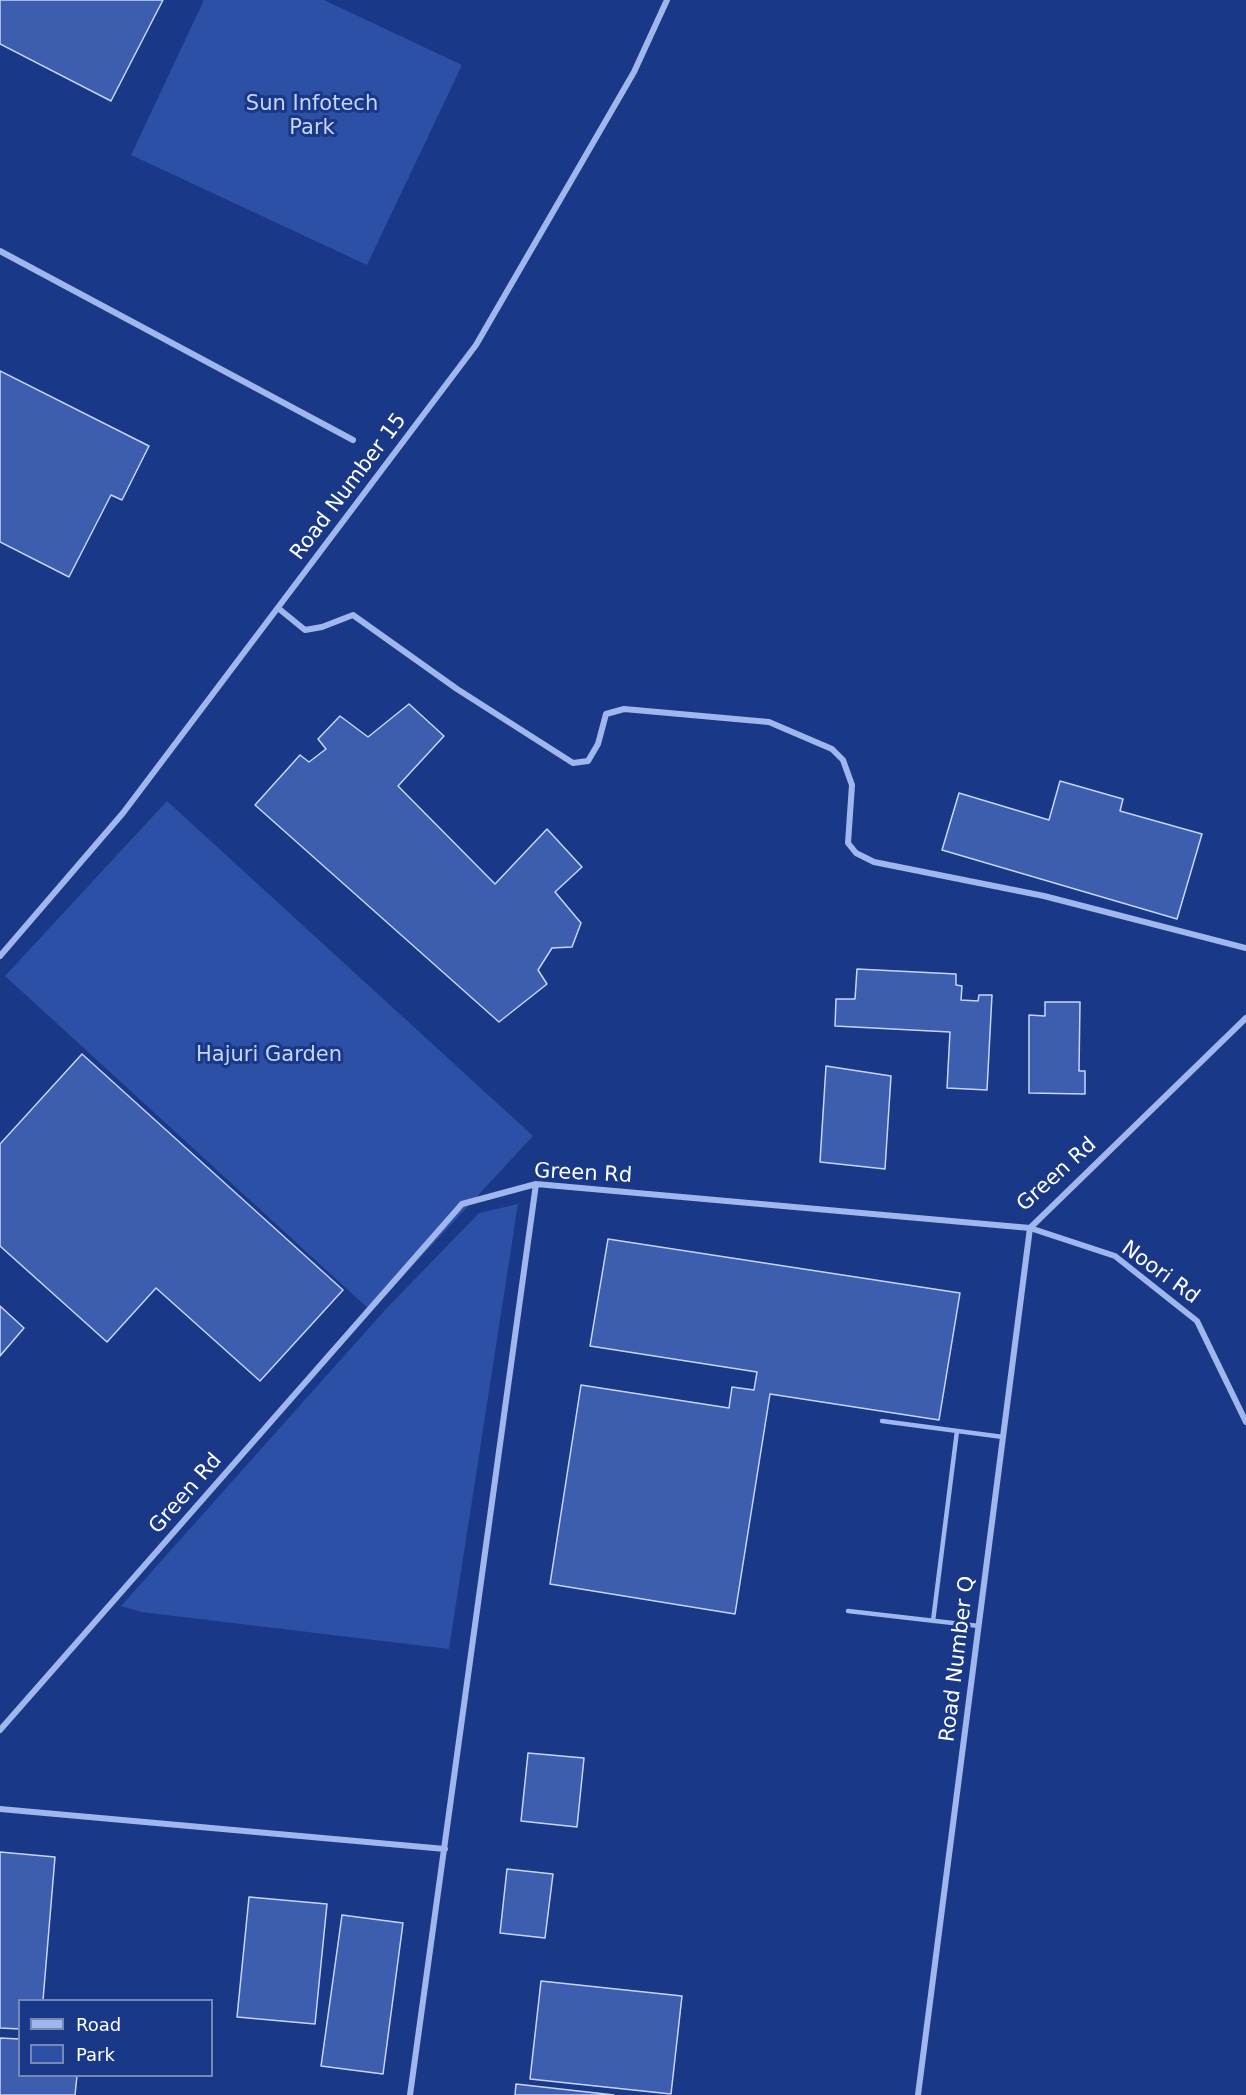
<!DOCTYPE html>
<html>
<head>
<meta charset="utf-8">
<style>
  body { margin:0 }
  #map { position:relative; width:1246px; height:2095px; overflow:hidden; background:#193887; font-family:"DejaVu Sans",sans-serif }
  canvas { display:block }
  .legend { position:absolute; left:18px; top:1999px; width:195px; height:78px; box-sizing:border-box; background:#193887; border:2px solid #7588b7; margin:0; padding:8px 10px; list-style:none; font-size:18px; color:#fff }
  .legend li { display:flex; align-items:center; gap:12px; height:30px }
  .legend b { width:30px; border:2px solid #7588b7 }
</style>
</head>
<body>
<div id="map">
<canvas width="1246" height="2095"></canvas>
<ul class="legend">
<li><b style="height:8px;background:#a0b7ed"></b>Road</li>
<li><b style="height:16px;background:#2b50a6"></b>Park</li>
</ul>
</div>
<script>
const ctx = document.querySelector('canvas').getContext('2d');
ctx.lineJoin = 'round';
function fillPath(path, color) { ctx.fillStyle = color; ctx.fill(path, 'evenodd'); }
function stroke(path, color, width, dash) { ctx.strokeStyle = color; ctx.lineWidth = width; ctx.lineCap = dash ? 'butt' : 'round'; ctx.setLineDash(dash || []); ctx.stroke(path); }
function label(font, color, halo, rows, align = 'center') {
  ctx.font = font + ' "DejaVu Sans",sans-serif'; ctx.lineWidth = 6; ctx.setLineDash([]); ctx.textBaseline = 'middle'; ctx.strokeStyle = halo; ctx.fillStyle = color; for (const [text, x, y, turn = 0] of rows) {
    ctx.save(); ctx.translate(x, y); ctx.rotate((+turn || 0) * Math.PI / 180); ctx.textAlign = isNaN(turn) ? turn : align; if (halo) ctx.strokeText(text, 0, 0); ctx.fillText(text, 0, 0); ctx.restore();
  }
}
fillPath(new Path2D(`
  M 204,0 L 324,0 L 462,65 L 367,265 L 131,155 Z
  M 167,801 L 533,1136 L 371,1311 L 5,976 Z
  M 518,1204 L 449,1649 L 141,1612 L 121,1606 L 385,1310 L 479,1213 Z`), '#2b50a6');
const building = new Path2D(`
  M 0,0 L 163,0 L 111,101 L 0,44 Z
  M 0,371 L 149,446 L 122,500 L 111,495 L 69,577 L 0,542 Z
  M 409,704 L 444,736 L 398,786 L 495,884 L 547,829 L 582,867 L 555,892 L 581,923 L 572,947 L 552,948 L 538,970 L 547,984 L 499,1022 L 255,805 L 300,755 L 309,762 L 326,749 L 318,739 L 340,716 L 368,737 Z
  M 1060,781 L 1123,799 L 1120,811 L 1202,834 L 1177,919 L 942,850 L 959,793 L 1049,820 Z
  M 857,969 L 956,974 L 956,985 L 962,986 L 961,1000 L 978,1001 L 979,995 L 992,995 L 987,1090 L 947,1088 L 950,1032 L 835,1026 L 836,999 L 855,999 Z
  M 1045,1002 L 1080,1002 L 1079,1071 L 1085,1071 L 1085,1094 L 1029,1093 L 1029,1015 L 1045,1016 Z
  M 82,1054 L 343,1290 L 260,1381 L 156,1288 L 107,1342 L 0,1246 L 0,1144 Z
  M 826,1066 L 891,1076 L 885,1169 L 820,1162 Z
  M 608,1239 L 960,1293 L 939,1420 L 770,1394 L 735,1614 L 550,1584 L 581,1385 L 729,1408 L 732,1387 L 754,1390 L 757,1372 L 590,1346 Z
  M 0,1306 L 24,1328 L 0,1356 Z
  M 528,1753 L 584,1758 L 577,1827 L 521,1821 Z
  M 0,1852 L 55,1857 L 43,2000 L 20,2000 L 20,2029 L 0,2028 Z
  M 507,1869 L 553,1874 L 545,1938 L 500,1933 Z
  M 249,1897 L 327,1904 L 315,2024 L 237,2017 Z
  M 342,1915 L 403,1923 L 383,2074 L 321,2066 Z
  M 541,1981 L 682,1996 L 671,2094 L 530,2079 Z
  M 0,2038 L 20,2039 L 20,2076 L 77,2076 L 75,2095 L 0,2095 Z
  M 516,2084 L 614,2095 L 515,2095 Z`);
fillPath(building, '#3d5eaf');
stroke(building, '#c6d5f9', 1.5);
stroke(new Path2D(`
  M 882,1421 L 1003,1437
  M 848,1611 L 979,1626
  M 933,1621 L 957,1431`), '#a0b7ed', 4.5);
stroke(new Path2D(`
  M 0,251 L 353,440
  M 278,608 L 305,630 L 322,627 L 353,615 L 457,689 L 573,763 L 588,761 L 598,744 L 606,714 L 624,709 L 769,722 L 832,749 L 843,760 L 852,785 L 848,843 L 856,853 L 874,862 L 1044,896 L 1246,948
  M 0,956 L 123,813 L 476,345 L 634,72 L 667,0
  M 0,1730 L 462,1204 L 536,1184 L 1030,1228 L 1246,1018
  M 0,1809 L 445,1849
  M 410,2095 L 536,1184
  M 918,2095 L 1030,1228 L 1115,1256 L 1197,1321 L 1246,1422`), '#a0b7ed', 6);
label('21px', '#c6d5f9', '#193887', [
  ["Sun Infotech",312,105],
  ["Park",312,129],
  ["Hajuri Garden",269,1056]
]);
label('21px', '#fff', '#193887', [
  ["Road Number 15",349,487,-53],
  ["Green Rd",583,1174,3],
  ["Green Rd",1057,1175,-42],
  ["Noori Rd",1160,1273,36],
  ["Green Rd",186,1494,-49],
  ["Road Number Q",958,1659,-83]
]);
</script>
</body>
</html>
